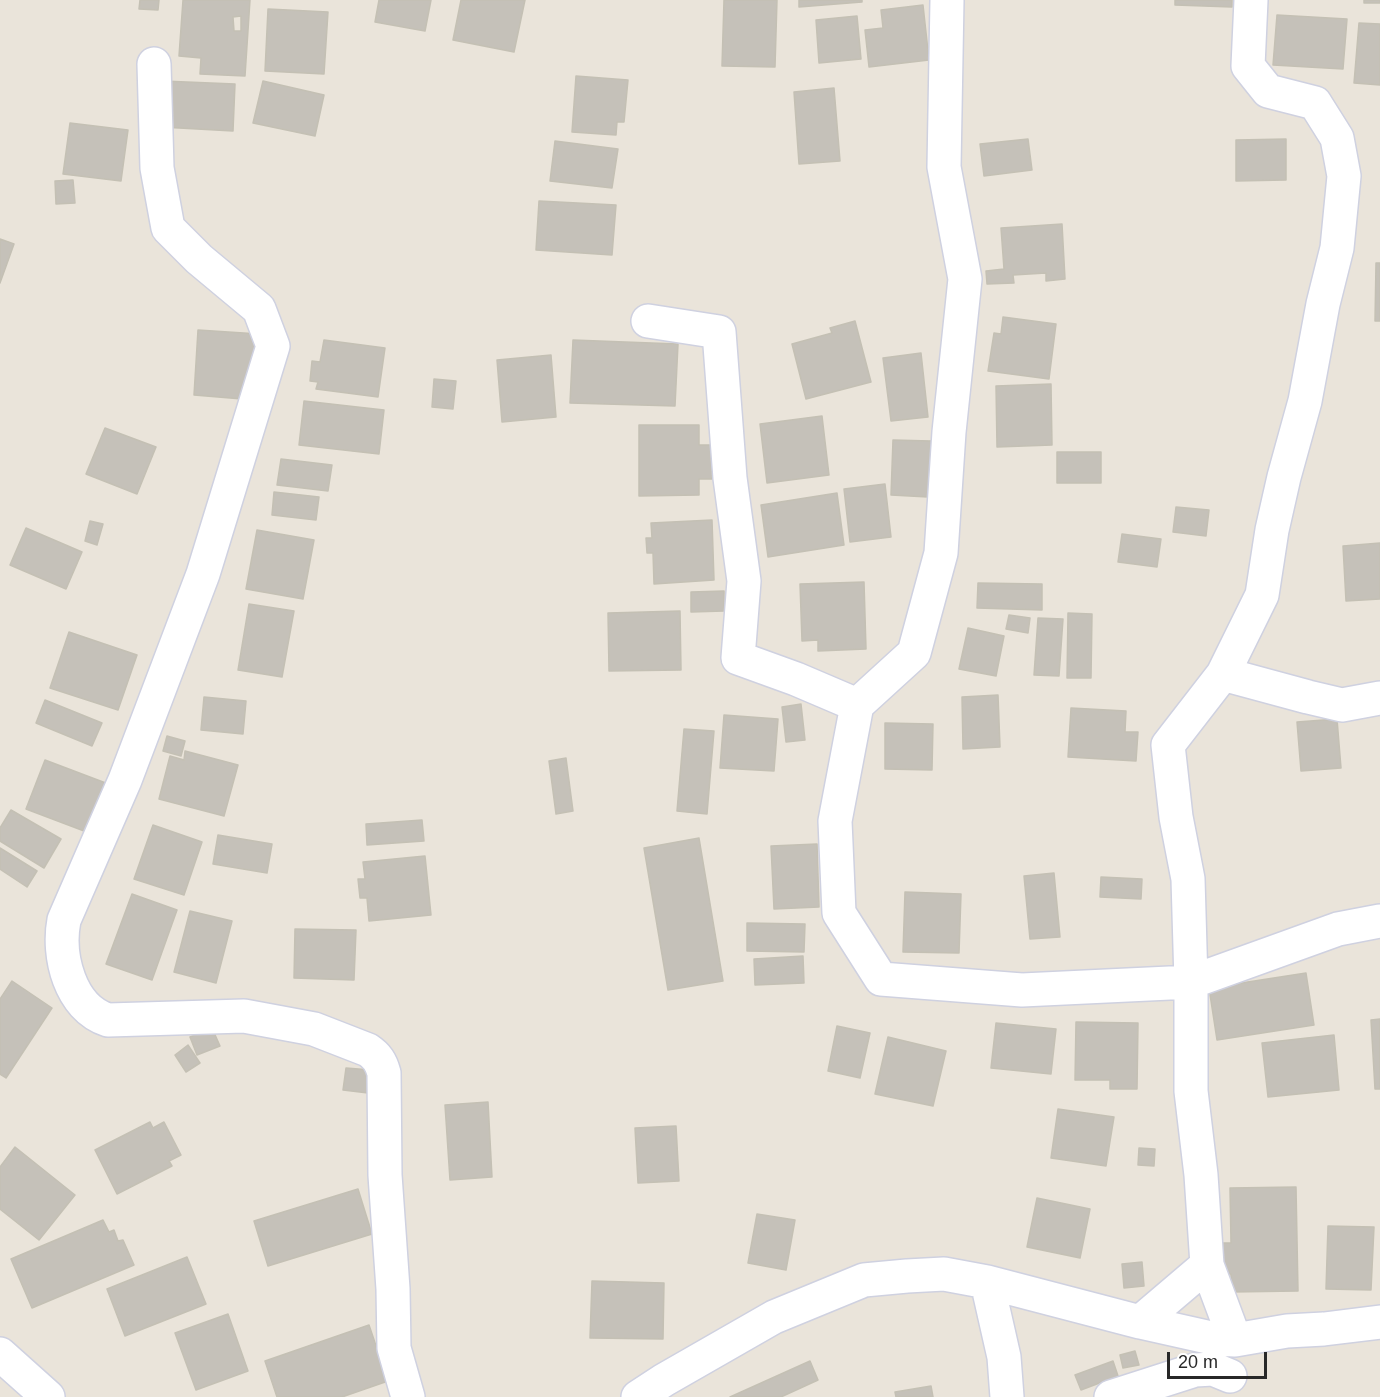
<!DOCTYPE html>
<html>
<head>
<meta charset="utf-8">
<style>
  body { margin:0 }
  #map { position:relative; width:1380px; height:1397px; overflow:hidden; background:#eae4da; font-family:Arial,sans-serif }
  canvas { display:block }
  .scale { position:absolute; left:1167px; top:1352px; width:100px; height:27px; box-sizing:border-box; border:3px solid #282828; border-top:0; padding-left:8px; font-size:18px; line-height:21px; white-space:nowrap; color:#282828; -webkit-text-stroke:4px #fff; paint-order:stroke }
</style>
</head>
<body>
<div id="map">
<canvas width="1380" height="1397"></canvas>
<div class="scale">20 m</div>
</div>
<script>
const ctx = document.querySelector('canvas').getContext('2d');
ctx.lineJoin = 'round';
function fillPath(path, color) { ctx.fillStyle = color; ctx.fill(path, 'evenodd'); }
function stroke(path, color, width, dash) { ctx.strokeStyle = color; ctx.lineWidth = width; ctx.lineCap = dash ? 'butt' : 'round'; ctx.setLineDash(dash || []); ctx.stroke(path); }
const building = new Path2D(`
  M 140,0 L 159,0 L 158,10 L 139,9 Z
  M 183,0 L 250,0 L 245,76 L 200,74 L 201,58 L 179,56 ZM 241,16 L 241,31 L 234,31 L 233,17 Z
  M 379,0 L 431,0 L 425,31 L 375,22 Z
  M 461,0 L 525,0 L 514,52 L 453,40 Z
  M 724,0 L 777,0 L 775,67 L 722,66 Z
  M 799,0 L 862,0 L 862,2 L 799,7 Z
  M 1175,0 L 1232,0 L 1232,7 L 1175,5 Z
  M 1364,0 L 1380,0 L 1380,3 L 1364,3 Z
  M 923,5 L 929,60 L 869,67 L 865,30 L 883,28 L 881,10 Z
  M 268,9 L 328,12 L 324,74 L 265,71 Z
  M 1277,15 L 1347,19 L 1343,69 L 1273,65 Z
  M 857,16 L 861,59 L 819,63 L 816,20 Z
  M 1359,23 L 1380,24 L 1380,85 L 1354,83 Z
  M 576,76 L 628,80 L 624,122 L 617,122 L 616,135 L 572,132 Z
  M 163,81 L 235,84 L 233,131 L 161,127 Z
  M 263,81 L 324,95 L 315,136 L 253,123 Z
  M 834,88 L 840,161 L 799,164 L 794,92 Z
  M 70,123 L 128,130 L 121,181 L 63,174 Z
  M 1028,139 L 1032,170 L 984,176 L 980,144 Z
  M 1286,139 L 1286,180 L 1236,181 L 1236,140 Z
  M 555,141 L 618,149 L 612,188 L 550,181 Z
  M 73,180 L 75,203 L 56,204 L 55,181 Z
  M 539,201 L 616,205 L 612,255 L 536,250 Z
  M 1062,224 L 1065,279 L 1046,281 L 1046,273 L 1013,275 L 1014,283 L 987,284 L 986,271 L 1004,269 L 1001,228 Z
  M 0,239 L 14,244 L 0,283 Z
  M 1376,263 L 1380,263 L 1380,321 L 1375,321 Z
  M 1003,317 L 1056,324 L 1049,379 L 988,371 L 994,333 L 1001,334 Z
  M 855,321 L 871,382 L 806,399 L 792,344 L 832,333 L 830,328 Z
  M 198,330 L 259,334 L 254,400 L 194,395 Z
  M 324,340 L 385,348 L 378,397 L 316,389 L 318,382 L 310,381 L 312,361 L 320,362 Z
  M 573,340 L 678,344 L 675,406 L 570,403 Z
  M 921,353 L 928,417 L 891,421 L 883,358 Z
  M 551,355 L 556,417 L 502,422 L 497,360 Z
  M 434,379 L 456,381 L 453,409 L 432,407 Z
  M 1051,384 L 1052,445 L 997,447 L 996,386 Z
  M 304,401 L 384,410 L 379,454 L 299,445 Z
  M 822,416 L 829,475 L 767,483 L 760,424 Z
  M 639,425 L 699,425 L 699,445 L 711,445 L 712,479 L 699,479 L 699,495 L 639,496 Z
  M 105,428 L 156,447 L 137,494 L 86,474 Z
  M 893,440 L 931,441 L 928,497 L 891,495 Z
  M 1057,452 L 1101,452 L 1101,483 L 1057,483 Z
  M 281,459 L 332,465 L 328,491 L 277,485 Z
  M 885,484 L 891,537 L 850,542 L 844,489 Z
  M 274,492 L 319,497 L 316,520 L 272,515 Z
  M 837,493 L 844,545 L 768,557 L 761,505 Z
  M 1176,507 L 1209,510 L 1206,536 L 1173,532 Z
  M 712,520 L 714,580 L 654,584 L 653,553 L 647,553 L 646,538 L 652,538 L 651,523 Z
  M 90,521 L 103,524 L 97,545 L 85,541 Z
  M 26,528 L 82,552 L 66,589 L 10,565 Z
  M 257,530 L 314,540 L 303,599 L 246,589 Z
  M 1122,534 L 1161,539 L 1157,567 L 1118,562 Z
  M 1380,543 L 1380,599 L 1346,601 L 1343,546 Z
  M 864,582 L 866,649 L 818,651 L 818,640 L 802,641 L 800,584 Z
  M 978,583 L 1042,584 L 1042,610 L 977,608 Z
  M 724,591 L 724,611 L 691,612 L 691,592 Z
  M 249,604 L 294,611 L 282,677 L 238,670 Z
  M 680,611 L 681,670 L 609,671 L 608,613 Z
  M 1068,613 L 1092,614 L 1091,678 L 1067,678 Z
  M 1009,615 L 1030,618 L 1028,633 L 1006,629 Z
  M 1038,618 L 1063,619 L 1059,676 L 1034,675 Z
  M 968,628 L 1004,636 L 996,676 L 959,669 Z
  M 69,632 L 137,655 L 118,710 L 50,688 Z
  M 998,695 L 1000,747 L 963,749 L 962,697 Z
  M 204,697 L 246,701 L 243,734 L 201,730 Z
  M 45,700 L 102,723 L 92,746 L 36,723 Z
  M 801,704 L 805,740 L 786,742 L 782,707 Z
  M 1071,708 L 1126,711 L 1125,732 L 1138,732 L 1136,761 L 1068,757 Z
  M 724,715 L 778,719 L 774,771 L 720,768 Z
  M 1337,719 L 1341,768 L 1301,771 L 1297,722 Z
  M 885,723 L 933,724 L 932,770 L 885,769 Z
  M 684,729 L 714,731 L 707,814 L 677,811 Z
  M 167,736 L 185,741 L 181,756 L 163,751 Z
  M 185,751 L 238,765 L 224,816 L 159,799 L 170,756 L 184,760 Z
  M 566,758 L 573,811 L 556,814 L 549,761 Z
  M 45,760 L 111,785 L 92,834 L 26,809 Z
  M 11,810 L 61,839 L 44,868 L 0,841 L 0,828 Z
  M 422,820 L 424,841 L 367,845 L 366,824 Z
  M 153,825 L 202,842 L 184,895 L 134,879 Z
  M 218,835 L 272,844 L 267,873 L 213,864 Z
  M 699,838 L 723,981 L 668,990 L 644,848 Z
  M 817,844 L 819,907 L 774,909 L 771,846 Z
  M 0,848 L 37,871 L 27,887 L 0,869 Z
  M 425,856 L 431,915 L 369,921 L 367,898 L 360,898 L 358,879 L 365,879 L 363,862 Z
  M 1054,873 L 1060,937 L 1030,939 L 1024,876 Z
  M 1101,877 L 1142,879 L 1141,899 L 1100,897 Z
  M 905,892 L 961,894 L 959,953 L 903,952 Z
  M 132,894 L 177,910 L 152,980 L 106,964 Z
  M 190,911 L 232,921 L 216,983 L 174,972 Z
  M 747,923 L 805,924 L 804,952 L 747,951 Z
  M 295,929 L 356,930 L 354,980 L 294,978 Z
  M 803,956 L 804,983 L 755,985 L 754,959 Z
  M 1306,973 L 1314,1025 L 1217,1040 L 1209,988 Z
  M 12,981 L 52,1008 L 6,1078 L 0,1074 L 0,999 Z
  M 1380,1019 L 1380,1089 L 1375,1089 L 1371,1020 Z
  M 1076,1022 L 1138,1023 L 1137,1089 L 1110,1089 L 1110,1080 L 1075,1080 Z
  M 996,1023 L 1056,1029 L 1051,1074 L 991,1068 Z
  M 837,1026 L 870,1033 L 860,1078 L 828,1071 Z
  M 212,1028 L 220,1046 L 197,1055 L 190,1037 Z
  M 1334,1035 L 1339,1090 L 1268,1097 L 1262,1043 Z
  M 888,1037 L 946,1051 L 933,1106 L 875,1094 Z
  M 188,1045 L 200,1063 L 186,1072 L 175,1055 Z
  M 346,1068 L 371,1070 L 368,1093 L 343,1090 Z
  M 488,1102 L 492,1177 L 450,1180 L 445,1105 Z
  M 1058,1109 L 1114,1117 L 1106,1166 L 1051,1158 Z
  M 150,1122 L 153,1128 L 164,1122 L 181,1155 L 169,1161 L 172,1166 L 117,1194 L 95,1150 Z
  M 676,1126 L 679,1181 L 638,1183 L 635,1128 Z
  M 15,1147 L 75,1195 L 39,1240 L 0,1209 L 0,1167 Z
  M 1139,1148 L 1155,1149 L 1154,1166 L 1138,1165 Z
  M 1296,1187 L 1298,1291 L 1231,1292 L 1231,1274 L 1223,1274 L 1223,1243 L 1231,1243 L 1230,1188 Z
  M 358,1189 L 372,1234 L 268,1266 L 254,1221 Z
  M 1037,1198 L 1090,1209 L 1080,1258 L 1027,1247 Z
  M 757,1214 L 795,1220 L 786,1270 L 748,1263 Z
  M 103,1220 L 109,1232 L 114,1230 L 118,1241 L 123,1240 L 134,1265 L 32,1308 L 11,1259 Z
  M 1328,1226 L 1374,1227 L 1371,1290 L 1326,1289 Z
  M 187,1257 L 206,1304 L 125,1336 L 107,1289 Z
  M 1142,1262 L 1144,1286 L 1124,1288 L 1122,1264 Z
  M 592,1281 L 664,1283 L 663,1339 L 590,1338 Z
  M 228,1314 L 248,1371 L 196,1390 L 175,1333 Z
  M 369,1325 L 388,1381 L 342,1397 L 277,1397 L 265,1361 Z
  M 1135,1351 L 1139,1365 L 1123,1368 L 1120,1355 Z
  M 810,1361 L 818,1380 L 781,1397 L 730,1397 Z
  M 1113,1361 L 1118,1376 L 1081,1390 L 1075,1375 Z
  M 931,1386 L 933,1397 L 896,1397 L 895,1392 Z`);
fillPath(building, '#c5c1b9');
stroke(building, '#c4c0b4', 1.5);
const minor = new Path2D(`
  M 947,0 L 944,167 L 965,279 L 949,432 L 941,553 L 914,653 L 857,705 L 835,821 L 839,913 L 881,979 L 1022,990 L 1191,982 L 1338,929 L 1380,921
  M 154,64 L 157,168 L 168,228 L 199,259 L 259,309 L 273,346 L 203,574 L 125,780 L 64,920 C 57,956 70,1008 108,1020 L 244,1016 L 314,1029 L 368,1050 C 377,1056 381,1062 384,1073 L 385,1175 L 393,1289 L 394,1348 L 408,1397
  M 648,321 L 719,332 L 730,478 L 744,581 L 738,658 L 796,679 L 857,705
  M 1223,674 L 1308,697 L 1342,705 L 1380,698
  M 987,1282 L 1004,1357 L 1007,1397
  M 1140,1322 L 1207,1265
  M 1235,1340 L 1207,1265 L 1201,1175 L 1191,1091 L 1191,982 L 1188,879 L 1176,817 L 1168,745 L 1223,674 L 1262,595 L 1272,530 L 1284,477 L 1305,401 L 1323,304 L 1337,248 L 1344,176 L 1337,138 L 1315,103 L 1268,91 L 1248,66 L 1251,0
  M 0,1354 L 48,1397
  M 638,1397 L 664,1380 L 774,1317 L 864,1280 L 907,1276 L 944,1274 L 987,1282 L 1140,1322 L 1216,1339 L 1235,1340 L 1287,1331 L 1324,1329 L 1380,1322
  M 1111,1397 L 1195,1370 L 1213,1369 L 1230,1376`);
stroke(minor, '#cfd1e0', 36);
stroke(minor, '#fff', 33);
</script>
</body>
</html>
